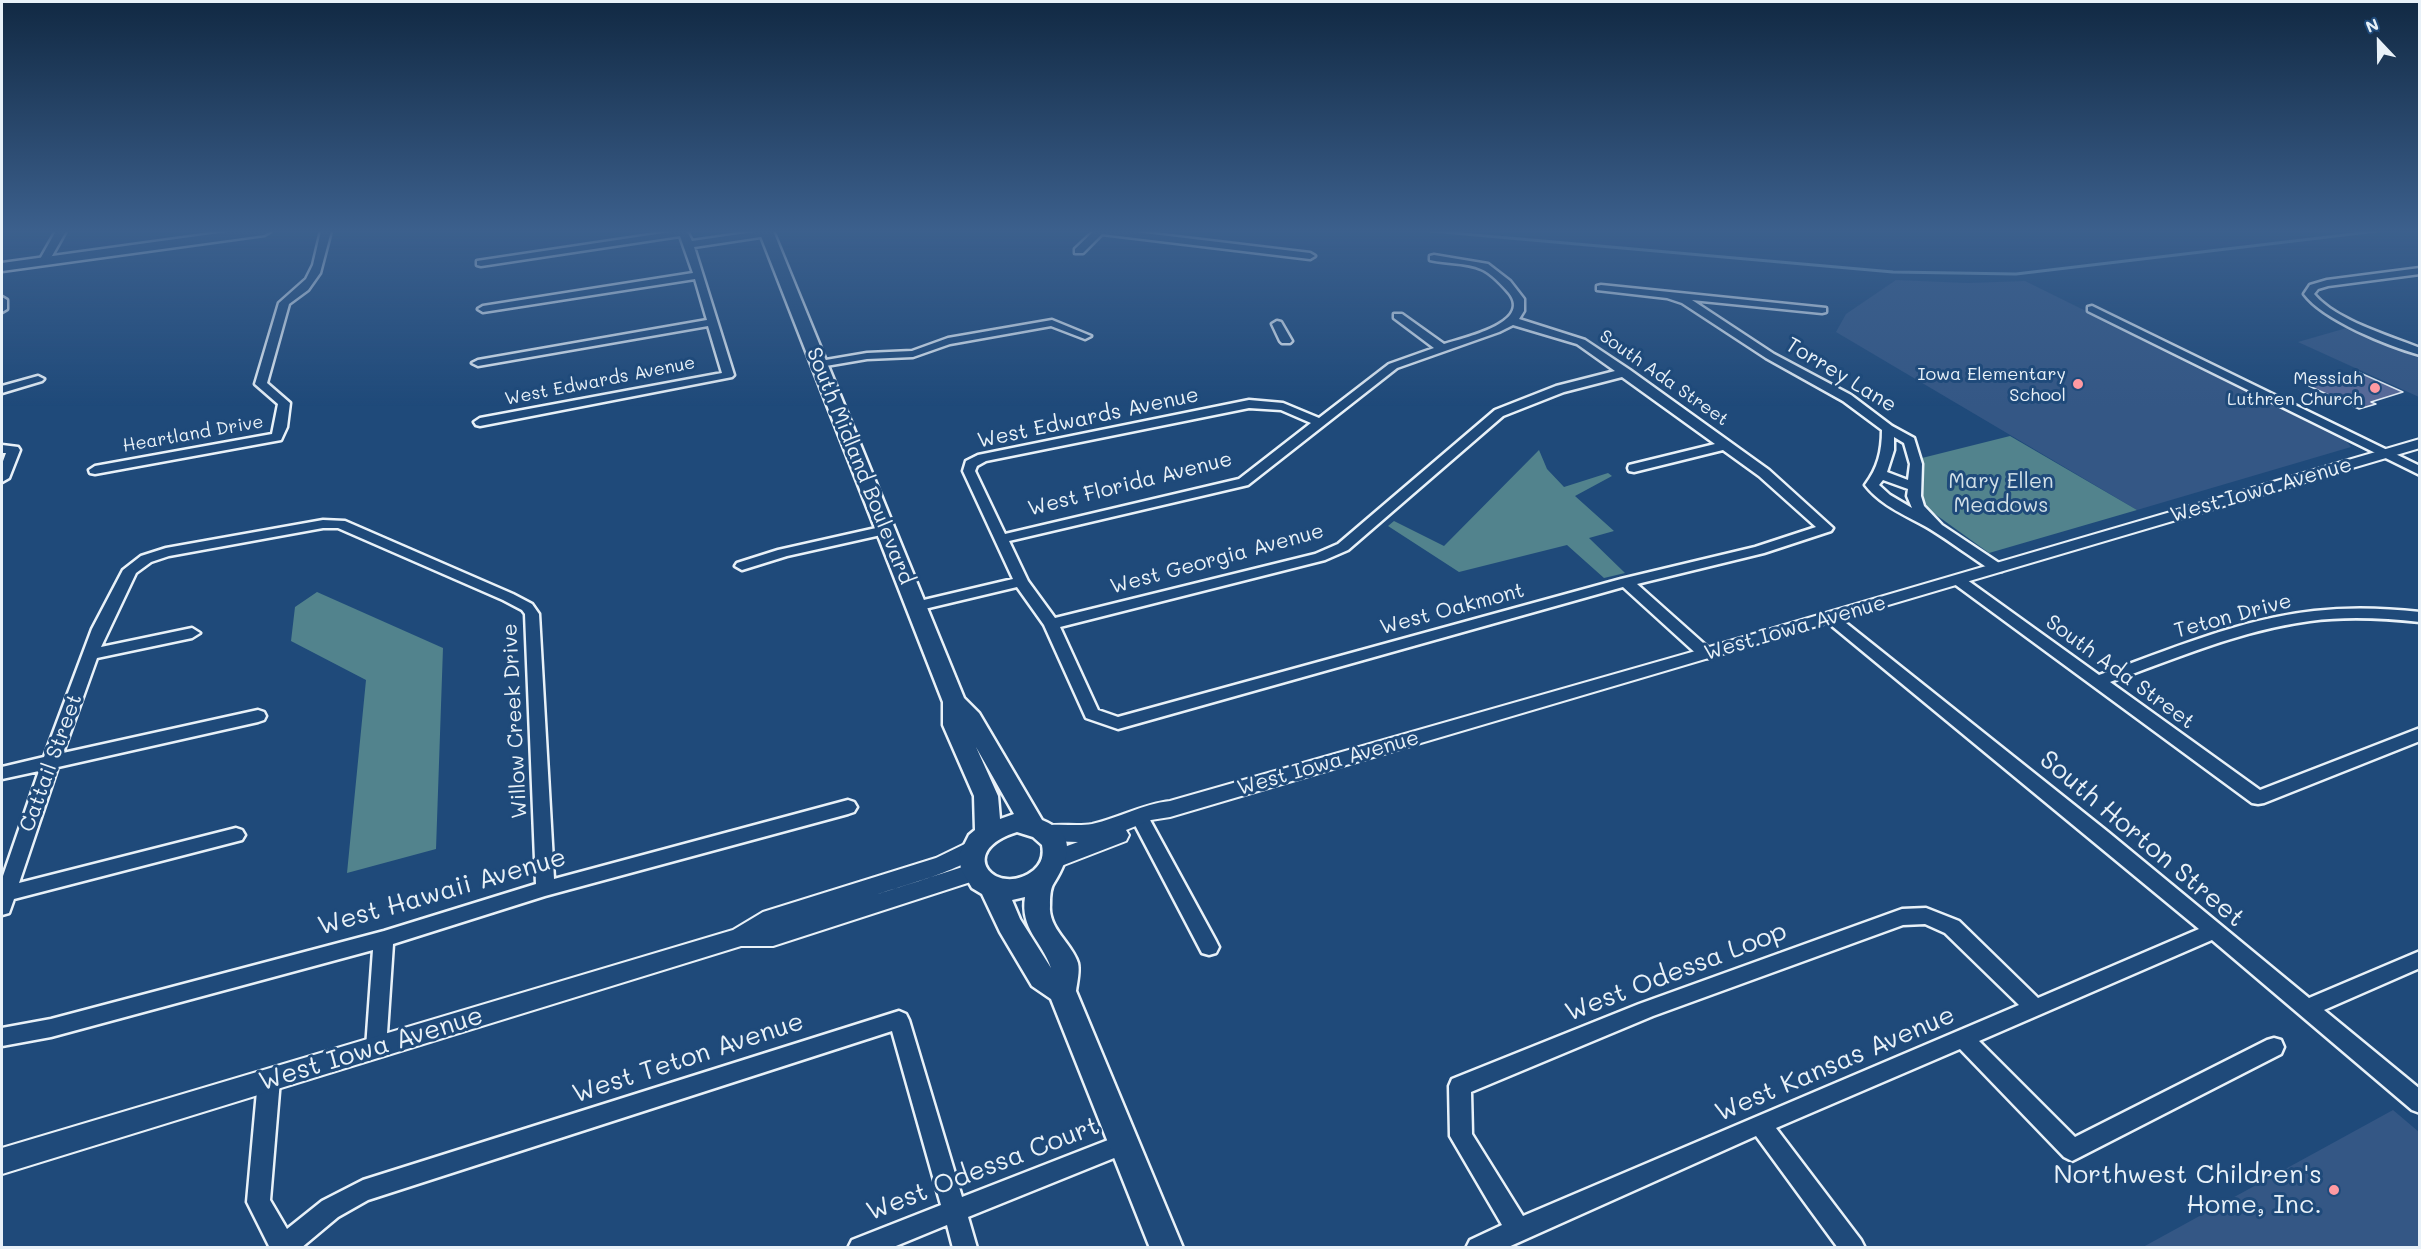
<!DOCTYPE html>
<html>
<head>
<meta charset="utf-8">
<style>
  body { margin:0 }
  #map { position:relative; width:2421px; height:1249px; overflow:hidden; background:#1f4a7a; font-family:Mali,sans-serif }
  canvas { display:block }
  .frame { position:absolute; inset:0; border:3px solid #e8f1f8; pointer-events:none }
  .north { position:absolute; left:2349px; top:12px; width:60px; height:60px; -webkit-text-stroke:4px #1f4a7a; paint-order:stroke; rotate:338deg; font-size:16px; font-weight:700; line-height:24px; text-align:center; color:#e8f1f8 }
  .north::after { content:''; display:block; margin:auto; width:21px; height:27px; background:#e8f1f8; clip-path:polygon(50% 0,100% 100%,50% 72%,0 100%) }
</style>
</head>
<body>
<div id="map">
<canvas width="2421" height="1249"></canvas>
<div class="frame"></div>
<div class="north">N</div>
</div>
<script>
const ctx = document.querySelector('canvas').getContext('2d');
ctx.lineJoin = 'round';
function fillPath(path, color) { ctx.fillStyle = color; ctx.fill(path, 'evenodd'); }
function stroke(path, color, width, dash) { ctx.strokeStyle = color; ctx.lineWidth = width; ctx.lineCap = dash ? 'butt' : 'round'; ctx.setLineDash(dash || []); ctx.stroke(path); }
function label(font, color, halo, rows, align = 'center') {
  ctx.font = font + ' Mali,sans-serif'; ctx.lineWidth = 6; ctx.setLineDash([]); ctx.textBaseline = 'middle'; ctx.strokeStyle = halo; ctx.fillStyle = color; for (const [text, x, y, turn = 0] of rows) {
    ctx.save(); ctx.translate(x, y); ctx.rotate((+turn || 0) * Math.PI / 180); ctx.textAlign = isNaN(turn) ? turn : align; if (halo) ctx.strokeText(text, 0, 0); ctx.fillText(text, 0, 0); ctx.restore();
  }
}
fillPath(new Path2D(`
  M 1896,280 L 1967,283 L 2025,281 L 2344,438 L 2351,447 L 2137,510 L 1836,332 L 1846,314 Z
  M 2350,327 L 2419,357 L 2419,397 L 2298,342 Z
  M 2393,1110 L 2419,1132 L 2419,1247 L 2143,1247 Z`), '#345785');
fillPath(new Path2D(`
  M 2010,436 L 2137,510 L 1989,553 L 1928,509 L 1922,496 L 1922,458 Z
  M 1539,450 L 1547,469 L 1564,487 L 1608,473 L 1612,476 L 1575,496 L 1614,531 L 1589,538 L 1625,573 L 1604,578 L 1567,545 L 1459,572 L 1388,526 L 1394,521 L 1444,546 Z
  M 317,592 L 443,648 L 436,849 L 347,873 L 366,680 L 291,641 L 295,607 Z`), '#52838d');
stroke(new Path2D(`
  M 1430,231 L 1893,272 L 2016,274 L 2378,231`), '#84a7c2', 3);
const building = new Path2D(`
  M 2358,372 L 2403,392 L 2371,402 L 2376,404 L 2359,409 L 2309,386 Z`);
fillPath(building, '#586a99');
stroke(building, '#e8f1f8', 1.5);
const minor = new Path2D(`
  M 56,231 L 66,231 L 48,263 L 40,263 L 39,261 Z
  M 321,231 L 331,231 L 320,273 L 308,290 L 289,304 L 267,383 L 290,403 L 287,427 L 281,440 L 95,474 L 90,473 L 89,470 L 95,466 L 272,434 L 278,404 L 255,384 L 279,303 L 306,279 L 313,265 Z
  M 677,231 L 687,231 L 692,241 L 761,231 L 772,233 L 767,236 L 694,247 L 734,375 L 732,377 L 480,426 L 476,425 L 474,422 L 480,418 L 722,373 L 708,326 L 478,366 L 472,363 L 478,360 L 707,320 L 695,279 L 483,312 L 478,309 L 483,306 L 693,273 L 680,236 L 481,266 L 477,265 L 477,261 Z
  M 1094,231 L 1127,231 L 1310,253 L 1315,256 L 1310,259 L 1102,234 L 1083,253 L 1075,253 L 1075,249 Z
  M 1434,255 L 1488,264 L 1510,281 L 1524,299 L 1524,311 L 1519,319 L 1585,340 L 1630,370 L 1769,470 L 1833,528 L 1831,531 L 1764,553 L 1637,584 L 1711,650 L 1714,654 L 1711,658 L 1701,658 L 1623,587 L 1118,729 L 1086,718 L 1044,625 L 1017,587 L 916,611 L 911,609 L 909,606 L 911,603 L 1013,579 L 963,471 L 966,461 L 978,455 L 1249,400 L 1283,403 L 1319,418 L 1389,364 L 1434,348 L 1394,318 L 1394,314 L 1402,314 L 1444,344 C 1463,338 1533,323 1509,293 C 1502,285 1491,273 1481,269 C 1467,262 1446,264 1430,260 L 1430,256 ZM 1513,325 L 1577,344 L 1615,371 L 1556,386 L 1495,410 L 1338,544 L 1315,554 L 1055,618 L 1028,581 L 1009,541 L 1248,485 L 1397,368 L 1499,332 ZM 1622,377 L 1715,444 L 1629,465 L 1628,468 L 1629,471 L 1634,472 L 1723,450 L 1759,476 L 1816,527 L 1755,547 L 1621,579 L 1118,717 L 1098,710 L 1060,627 L 1325,560 L 1348,550 L 1503,416 L 1564,392 ZM 1249,408 L 1281,410 L 1311,423 L 1239,479 L 1005,534 L 975,471 L 977,466 L 986,461 Z
  M 2420,268 L 2420,274 L 2328,286 L 2318,289 L 2314,294 C 2337,321 2388,335 2420,348 L 2420,355 C 2388,346 2323,320 2304,294 L 2310,285 L 2327,280 Z
  M 1601,285 L 1826,308 L 1826,312 L 1822,313 L 1692,300 L 1774,354 L 1851,395 L 1892,426 L 1914,438 L 1922,464 L 1921,496 L 1924,506 L 1942,525 L 2002,565 L 2004,568 L 2002,571 L 1992,571 C 1971,557 1951,542 1930,529 C 1908,516 1882,507 1865,485 C 1878,468 1882,451 1882,430 L 1843,401 L 1766,358 L 1682,303 L 1667,298 L 1597,290 L 1597,286 ZM 1894,437 L 1904,443 L 1910,464 L 1908,480 L 1887,472 L 1894,450 ZM 1883,480 L 1908,489 L 1907,496 L 1912,508 L 1890,495 L 1879,485 Z
  M 2,297 L 7,300 L 7,309 L 2,312 Z
  M 2092,306 L 2420,466 L 2420,475 L 2088,311 L 2088,307 Z
  M 1052,320 L 1091,336 L 1085,339 L 1051,326 L 950,344 L 913,357 L 867,359 L 820,367 L 814,364 L 820,361 L 867,353 L 912,351 L 948,338 Z
  M 1277,321 L 1281,322 L 1292,341 L 1290,343 L 1282,343 L 1280,341 L 1272,324 Z
  M 38,376 L 44,379 L 42,381 L 2,393 L 2,386 Z
  M 2,445 L 18,447 L 20,450 L 9,478 L 2,482 L 2,464 L 6,453 L 2,453 Z
  M 323,520 L 345,521 L 513,594 L 532,604 L 539,614 L 554,879 L 848,800 L 854,802 L 857,807 L 854,812 L 848,814 L 545,896 L 393,944 L 386,1048 L 383,1055 L 376,1057 L 369,1055 L 366,1048 L 373,950 L 51,1037 L 2,1046 L 2,1028 L 51,1019 L 384,931 L 536,884 L 525,614 L 522,610 L 503,600 L 338,528 L 323,528 L 169,556 L 151,562 L 136,573 L 101,647 L 192,628 L 200,633 L 192,638 L 97,658 L 63,753 L 258,710 L 264,712 L 266,716 L 264,720 L 258,722 L 58,767 L 19,883 L 236,828 L 242,830 L 245,835 L 242,840 L 14,899 L 9,913 L 2,915 L 2,879 L 39,771 L 2,779 L 2,767 L 44,757 L 92,629 L 123,570 L 141,556 L 166,548 Z
  M 885,526 L 890,527 L 892,530 L 890,533 L 787,556 L 742,570 L 735,566 L 737,563 L 778,550 Z
  M 1958,576 L 1963,577 L 2099,675 C 2169,650 2240,619 2314,611 C 2349,607 2384,608 2420,612 L 2420,622 C 2383,618 2347,616 2310,621 C 2241,630 2175,659 2110,682 L 2260,790 L 2420,728 L 2420,741 L 2264,803 L 2258,804 L 2252,803 L 1953,583 L 1951,580 L 1953,577 Z
  M 1831,613 L 1836,615 L 2108,832 L 2309,998 L 2420,951 L 2420,968 L 2324,1010 L 2420,1089 L 2420,1113 L 2412,1110 L 2212,940 L 1979,1041 L 2075,1137 L 2267,1040 L 2274,1038 L 2281,1040 L 2284,1047 L 2281,1054 L 2080,1157 L 2072,1161 L 2064,1157 L 1960,1049 L 1776,1128 L 1861,1240 L 1865,1248 L 1838,1248 L 1756,1136 L 1506,1248 L 1466,1248 L 1470,1240 L 1502,1225 L 1450,1136 L 1449,1086 L 1452,1079 L 1639,1004 L 1902,909 L 1926,908 L 1959,921 L 2038,998 L 2199,929 L 1826,621 L 1824,618 ZM 1925,924 L 1945,933 L 2019,1005 L 1523,1216 L 1472,1134 L 1471,1092 L 1653,1016 L 1903,925 Z
  M 1144,818 L 1150,820 L 1216,941 L 1219,947 L 1216,953 L 1209,955 L 1202,953 L 1135,825 L 1138,820 Z
  M 899,1011 L 906,1014 L 909,1020 L 962,1197 L 1126,1133 L 1134,1136 L 1137,1143 L 1134,1150 L 968,1217 L 977,1248 L 953,1248 L 947,1225 L 891,1248 L 848,1248 L 852,1240 L 941,1205 L 892,1031 L 368,1200 L 338,1217 L 301,1248 L 270,1248 L 247,1202 L 258,1080 L 261,1073 L 269,1070 L 277,1073 L 280,1080 L 270,1200 L 287,1229 L 322,1201 L 363,1180 Z`);
const tertiary = new Path2D(`
  M 2420,439 L 2420,448 L 1170,817 L 1151,820 L 1126,830 L 1129,835 L 1126,841 L 1056,868 L 1048,865 L 1045,859 L 1048,853 L 1078,842 L 1047,841 L 1039,839 L 1036,833 L 1039,827 C 1056,822 1075,827 1092,824 C 1119,818 1142,804 1170,801 L 1699,650 Z
  M 973,840 L 981,842 L 984,848 C 973,868 901,886 878,894 L 975,863 L 983,866 L 986,872 L 983,878 L 773,946 L 741,946 L 2,1174 L 2,1148 L 733,930 L 763,912 L 936,858 Z`);
const secondary = new Path2D(`
  M 234,231 L 271,231 L 264,235 L 2,271 L 2,263 Z
  M 759,231 L 773,231 L 964,698 L 979,713 L 1042,820 C 1077,834 1070,857 1054,883 C 1050,888 1050,899 1050,905 C 1048,929 1072,943 1078,963 C 1080,971 1077,983 1076,991 L 1183,1248 L 1150,1248 L 1051,999 L 1032,986 L 1000,932 L 982,894 L 972,888 L 961,869 L 959,855 L 969,835 L 975,830 L 974,796 L 943,725 L 943,702 ZM 976,747 L 1014,814 L 1000,819 L 998,796 ZM 1017,832 L 1033,837 L 1042,845 C 1044,855 1042,863 1034,870 C 998,899 953,852 1017,832 ZM 1025,897 C 1020,929 1042,941 1051,968 L 1020,919 L 1012,900 Z`);
stroke(minor, '#e8f1f8', 5);
stroke(tertiary, '#e8f1f8', 4);
stroke(secondary, '#e8f1f8', 5);
fillPath(minor, '#1f4a7a');
fillPath(tertiary, '#1f4a7a');
fillPath(secondary, '#1f4a7a');
const sky = ctx.createLinearGradient(0, 0, 0, 406);
sky.addColorStop(0, '#112943');
sky.addColorStop(0.57, '#3c608d');
sky.addColorStop(1, '#3c608d00');
ctx.fillStyle = sky;
ctx.fillRect(0, 0, 2421, 406);
for (const [x, y, r, color] of [
  [2078,384,6,"#ff9aa2"],
  [2375,388,6,"#ff9aa2"],
  [2334,1190,6,"#ff9aa2"]
]) { const dot = new Path2D(); dot.arc(x, y, r, 0, 2 * Math.PI); ctx.fillStyle = color; ctx.fill(dot); stroke(dot, '#1f4a7a', 2); }
label('18px', '#e8f1f8', '#1f4a7a', [
  ["Iowa Elementary",2066,374],
  ["School",2066,395],
  ["Messiah",2363,378],
  ["Luthren Church",2363,399]
], 'right');
label('18px', '#e8f1f8', '#1f4a7a', [
  ["South Ada Street",1664,378,35],
  ["West Edwards Avenue",600,381,-11],
  ["Heartland Drive",193,434,-10]
]);
label('21px', '#e8f1f8', '#1f4a7a', [
  ["Torrey Lane",1841,375,31],
  ["West Edwards Avenue",1088,418,-12],
  ["South Midland Boulevard",860,466,68],
  ["West Florida Avenue",1130,484,-14],
  ["West Iowa Avenue",2261,490,-16],
  ["West Georgia Avenue",1217,559,-15],
  ["West Oakmont",1452,609,-15],
  ["Teton Drive",2233,616,-15],
  ["West Iowa Avenue",1795,628,-16],
  ["South Ada Street",2120,672,36],
  ["Willow Creek Drive",515,721,-93],
  ["Cattail Street",51,763,-70],
  ["West Iowa Avenue",1328,763,-16]
]);
label('21px', '#d2e0e8', '#1f4a7a', [
  ["Mary Ellen",2001,482],
  ["Meadows",2001,506]
]);
label('26px', '#e8f1f8', '#1f4a7a', [
  ["South Horton Street",2142,839,40],
  ["West Hawaii Avenue",442,892,-16],
  ["West Odessa Loop",1676,972,-21],
  ["West Iowa Avenue",371,1049,-17],
  ["West Teton Avenue",688,1058,-18],
  ["West Kansas Avenue",1835,1064,-23],
  ["West Odessa Court",983,1169,-21]
]);
label('26px', '#e8f1f8', '#1f4a7a', [
  ["Northwest Children's",2322,1175],
  ["Home, Inc.",2322,1205]
], 'right');
</script>
</body>
</html>
